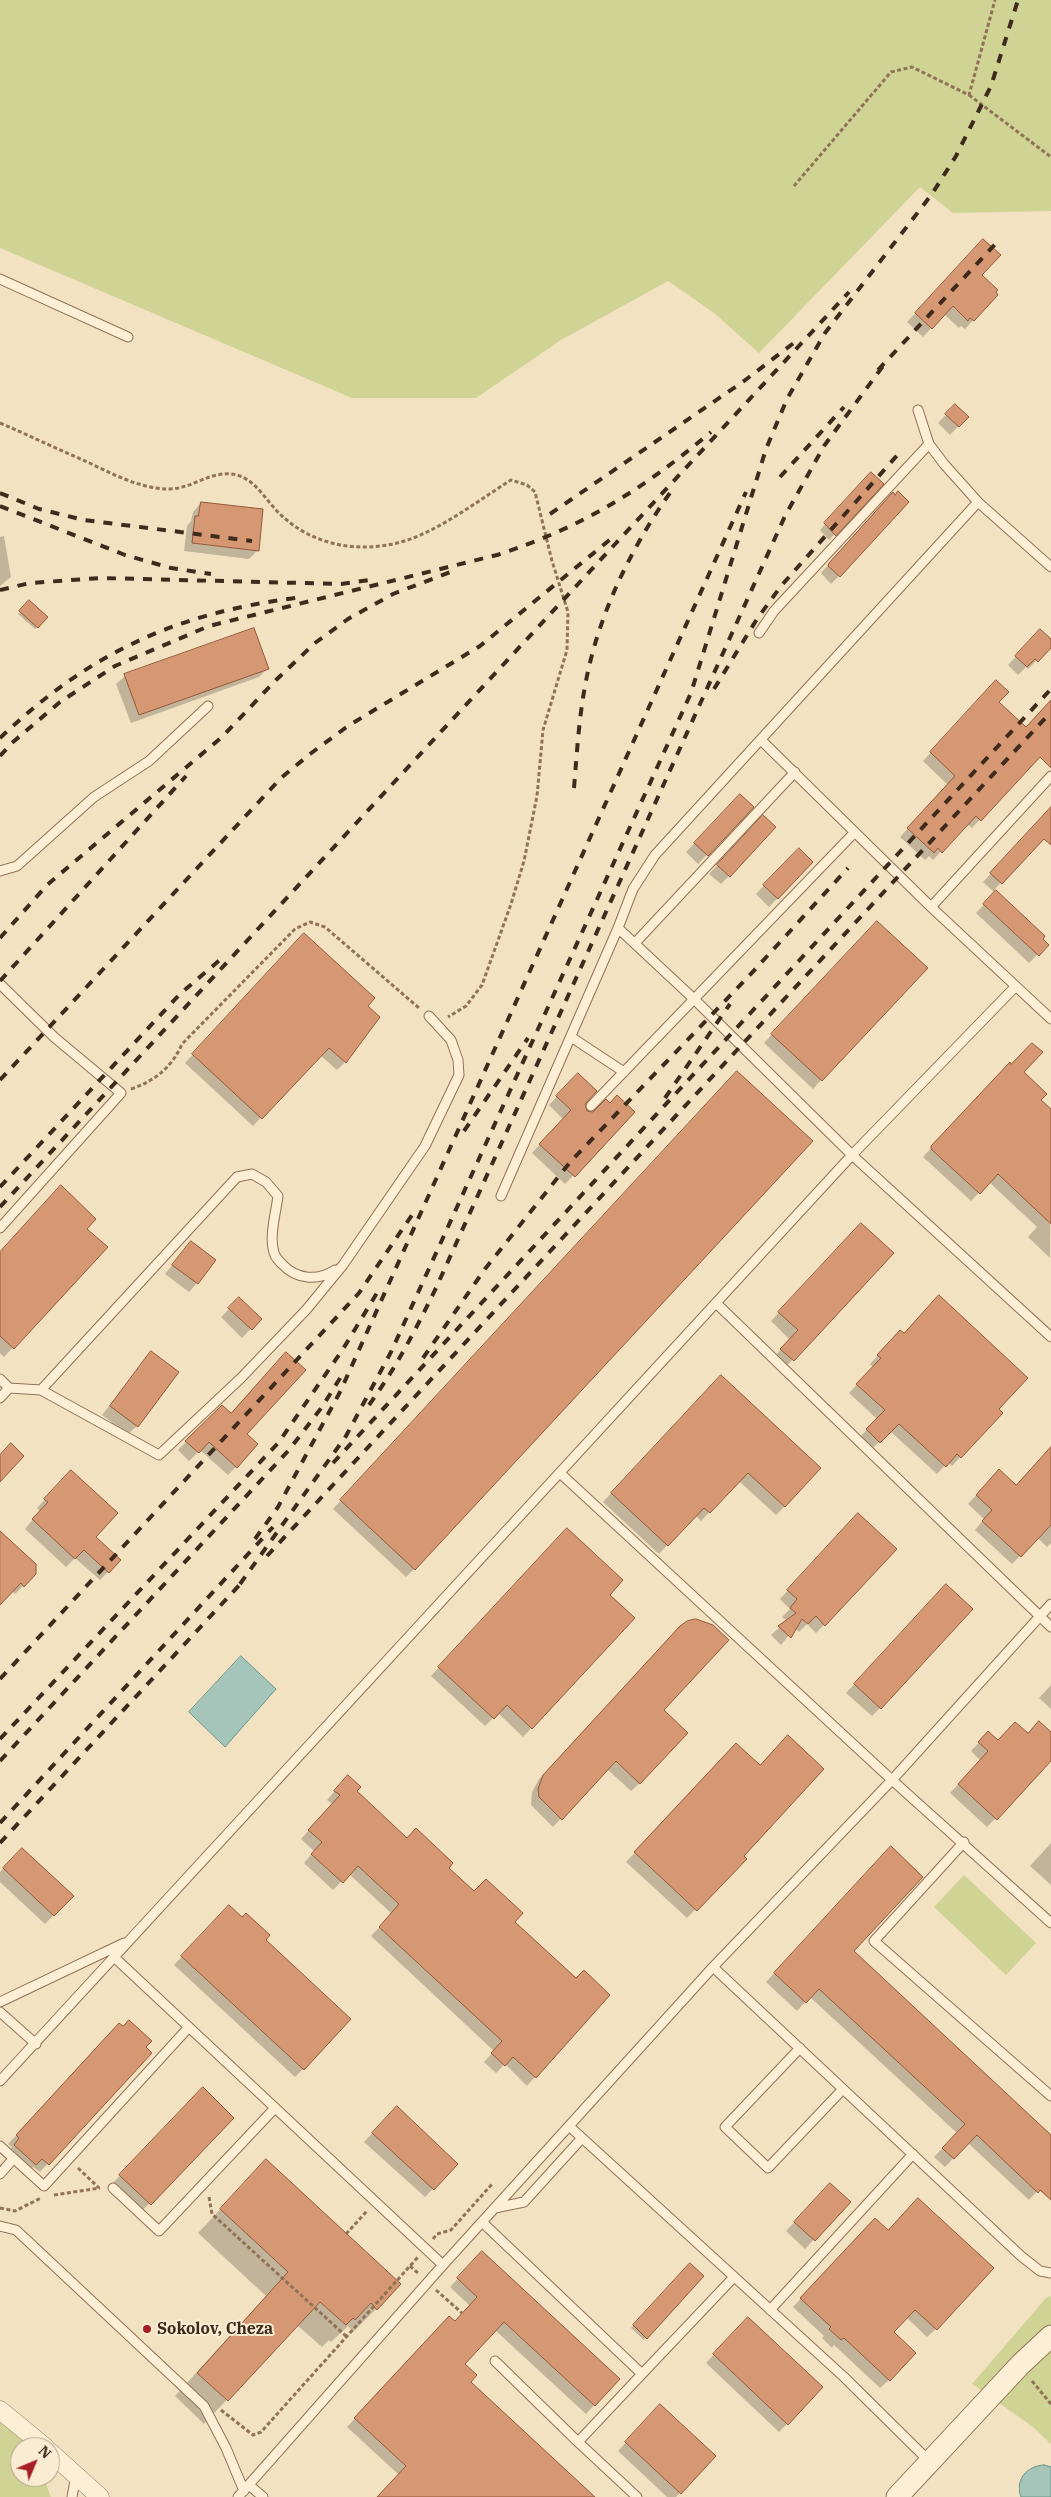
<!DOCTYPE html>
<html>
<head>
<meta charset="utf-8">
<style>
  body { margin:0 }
  #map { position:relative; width:1051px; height:2497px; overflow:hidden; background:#f3e2c2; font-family:"IBM Plex Serif",serif }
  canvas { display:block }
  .north { position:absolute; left:10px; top:2437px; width:50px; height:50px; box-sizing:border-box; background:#faecd2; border:1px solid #af9f89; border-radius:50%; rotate:45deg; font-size:14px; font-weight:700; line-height:20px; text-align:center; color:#3e2b1c }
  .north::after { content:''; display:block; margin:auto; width:18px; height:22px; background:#a61e26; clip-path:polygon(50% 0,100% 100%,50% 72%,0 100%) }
</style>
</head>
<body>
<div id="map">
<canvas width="1051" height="2497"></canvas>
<div class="north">N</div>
</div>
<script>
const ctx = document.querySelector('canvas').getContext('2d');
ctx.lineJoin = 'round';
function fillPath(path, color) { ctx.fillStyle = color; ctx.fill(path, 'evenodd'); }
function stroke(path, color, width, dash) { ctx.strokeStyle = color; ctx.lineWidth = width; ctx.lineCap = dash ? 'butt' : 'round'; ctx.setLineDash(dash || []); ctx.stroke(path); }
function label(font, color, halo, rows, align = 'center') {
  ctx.font = font + ' "IBM Plex Serif",serif'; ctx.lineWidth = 4; ctx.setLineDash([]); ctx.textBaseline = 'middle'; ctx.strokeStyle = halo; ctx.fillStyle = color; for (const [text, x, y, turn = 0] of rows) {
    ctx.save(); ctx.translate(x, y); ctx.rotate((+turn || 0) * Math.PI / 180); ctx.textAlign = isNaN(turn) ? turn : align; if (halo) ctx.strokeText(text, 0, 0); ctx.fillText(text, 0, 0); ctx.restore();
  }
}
fillPath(new Path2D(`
  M 0,0 L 1051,0 L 1051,211 L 953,213 L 920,187 L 759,353 L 714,313 L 668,281 L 561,340 L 476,398 L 352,398 L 0,248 Z
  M 964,1875 L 1036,1943 L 1006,1975 L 934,1907 Z
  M 1051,2296 L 1051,2444 L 1033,2427 L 972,2384 L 1046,2298 Z
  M 0,2410 L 21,2425 L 30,2447 L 20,2447 L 20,2477 L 43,2477 L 51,2497 L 0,2497 Z`), '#cfd394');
const water = new Path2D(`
  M 241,1656 L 276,1689 L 225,1747 L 189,1712 Z
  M 1044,2465 L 1051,2467 L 1051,2497 L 1021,2497 C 1015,2480 1026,2466 1044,2465 Z`);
fillPath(water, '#a5c5ba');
stroke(water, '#6a9588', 1);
fillPath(new Path2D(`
  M 975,249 L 980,275 L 997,295 L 965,329 L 961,326 L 959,328 L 944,314 L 923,337 L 907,322 Z
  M 955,406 L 967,417 L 950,435 L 938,423 Z
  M 866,479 L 882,484 L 829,540 L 820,530 Z
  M 884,502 L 839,576 L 831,584 L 821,573 Z
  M 201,503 L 258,550 L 249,559 L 184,551 L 187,526 L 191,521 L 193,512 Z
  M 4,536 L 11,577 L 0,586 L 0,537 Z
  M 29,602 L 47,617 L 35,629 L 18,614 Z
  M 1032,639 L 1049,648 L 1028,669 L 1026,667 L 1018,675 L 1008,665 Z
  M 267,669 L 259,677 L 131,723 L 116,684 L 125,676 Z
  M 988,690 L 997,702 L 1026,728 L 1051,701 L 1051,744 L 972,828 L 967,824 L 933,860 L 929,856 L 925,860 L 900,837 L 948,785 L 923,761 Z
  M 732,804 L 752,807 L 698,864 L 686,852 Z
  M 1051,808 L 1051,830 L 994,890 L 1044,936 L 1041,939 L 1047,945 L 1029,963 L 976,913 L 995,893 L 983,882 Z
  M 755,825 L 729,876 L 721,884 L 709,874 Z
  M 790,858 L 811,862 L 769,907 L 756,894 Z
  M 869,931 L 821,1080 L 813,1089 L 764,1043 Z
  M 296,943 L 366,1006 L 345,1062 L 337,1070 L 320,1055 L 253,1126 L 185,1063 Z
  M 1001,1072 L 1022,1072 L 1039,1100 L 1051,1111 L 1050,1258 L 1028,1237 L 1037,1227 L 989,1182 L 971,1201 L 923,1157 Z
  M 729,1081 L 414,1569 L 406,1577 L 333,1509 Z
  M 570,1083 L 584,1104 L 586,1112 L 594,1113 L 610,1105 L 634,1112 L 565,1184 L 532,1153 L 563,1119 L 549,1105 Z
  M 52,1195 L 85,1230 L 106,1248 L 4,1357 L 0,1353 L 0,1254 Z
  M 853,1233 L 892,1253 L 784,1369 L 773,1358 L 790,1340 L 771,1321 Z
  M 191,1242 L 197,1283 L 189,1292 L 165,1274 Z
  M 239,1299 L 260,1319 L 242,1338 L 221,1317 Z
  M 903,1334 L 1001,1413 L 952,1466 L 948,1462 L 937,1474 L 890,1431 L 871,1450 L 859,1438 L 877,1419 L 849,1393 L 873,1367 L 870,1364 L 892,1340 Z
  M 151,1352 L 137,1426 L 128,1434 L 102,1415 Z
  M 712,1385 L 785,1506 L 776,1515 L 739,1481 L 701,1521 L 695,1515 L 659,1554 L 603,1502 Z
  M 222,1406 L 246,1434 L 236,1467 L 228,1475 L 200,1450 L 189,1461 L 178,1450 Z
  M 1051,1448 L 1051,1543 L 1047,1547 L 1038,1538 L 1012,1564 L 975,1530 L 984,1519 L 968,1504 L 991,1479 L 1016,1486 Z
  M 63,1480 L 94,1537 L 108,1572 L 100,1580 L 75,1558 L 66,1567 L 25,1529 L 40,1511 L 37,1508 Z
  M 850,1523 L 824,1625 L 816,1633 L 807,1624 L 799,1632 L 795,1628 L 781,1645 L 771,1635 L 787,1621 L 782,1617 L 790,1609 L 780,1599 Z
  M 559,1538 L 608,1595 L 633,1618 L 523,1737 L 498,1713 L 485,1726 L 431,1676 Z
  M 0,1540 L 23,1586 L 15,1594 L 12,1591 L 0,1604 Z
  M 938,1594 L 880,1708 L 872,1716 L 846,1693 Z
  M 704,1621 L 727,1640 L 662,1710 L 640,1783 L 631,1791 L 607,1769 L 553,1827 L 531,1805 L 532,1792 L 539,1779 L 688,1622 Z
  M 1051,1685 L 1051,1709 L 1039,1698 Z
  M 988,1733 L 998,1742 L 1027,1735 L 1051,1734 L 1051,1760 L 987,1827 L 950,1793 L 981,1761 L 971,1751 Z
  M 727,1753 L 742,1856 L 745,1859 L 687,1918 L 626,1862 Z
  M 340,1785 L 356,1791 L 407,1839 L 447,1868 L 474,1892 L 513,1922 L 576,1979 L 608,1995 L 527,2086 L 505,2064 L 496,2073 L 484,2062 L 494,2051 L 371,1936 L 392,1914 L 349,1874 L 333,1890 L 304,1863 L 314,1851 L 301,1839 L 332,1804 L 327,1800 Z
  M 1051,1843 L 1051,1885 L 1030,1866 Z
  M 22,1849 L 72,1896 L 45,1924 L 0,1882 L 0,1872 Z
  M 882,1856 L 852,1952 L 1051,2137 L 1051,2176 L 1029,2200 L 968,2143 L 945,2167 L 934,2157 L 957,2133 L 810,1997 L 797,2011 L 766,1982 Z
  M 220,1915 L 303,2069 L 295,2077 L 174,1965 Z
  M 111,2033 L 144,2047 L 150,2053 L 40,2172 L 33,2167 L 27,2173 L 6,2154 L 12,2147 L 8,2144 Z
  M 203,2089 L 232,2118 L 141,2212 L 112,2184 Z
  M 388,2116 L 457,2164 L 425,2197 L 364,2142 Z
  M 266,2161 L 376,2309 L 353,2332 L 348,2326 L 331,2342 L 329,2340 L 322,2347 L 297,2325 L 204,2424 L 175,2396 L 266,2296 L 198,2233 Z
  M 822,2193 L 849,2202 L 805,2249 L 786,2231 Z
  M 866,2228 L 936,2329 L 927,2337 L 906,2317 L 892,2333 L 889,2380 L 880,2388 L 834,2345 L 832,2348 L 822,2338 L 824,2336 L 793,2307 Z
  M 474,2262 L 618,2379 L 586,2414 L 495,2330 L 463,2364 L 469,2382 L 593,2497 L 378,2497 L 399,2475 L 347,2427 L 441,2326 L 454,2323 L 470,2306 L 450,2287 Z
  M 690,2265 L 703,2277 L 644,2340 L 631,2328 Z
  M 739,2327 L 787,2424 L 779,2432 L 706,2363 Z
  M 652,2414 L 715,2456 L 676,2497 L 667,2497 L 618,2451 Z`), '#0003');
const building = new Path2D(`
  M 983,239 L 1001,255 L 982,275 L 998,290 L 996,292 L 998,295 L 974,321 L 970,318 L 968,321 L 953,306 L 932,329 L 915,313 Z
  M 955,404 L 969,417 L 959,427 L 945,414 Z
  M 871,472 L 884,484 L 836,536 L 824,523 Z
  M 898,491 L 909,502 L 840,577 L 828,566 L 829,563 L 893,492 L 895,495 Z
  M 201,502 L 263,509 L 259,551 L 192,543 L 195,516 L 198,516 Z
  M 29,600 L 48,617 L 38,628 L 19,611 Z
  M 254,628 L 269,669 L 139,715 L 124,674 Z
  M 1040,629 L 1051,639 L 1051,648 L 1038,662 L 1035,659 L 1027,667 L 1015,656 Z
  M 996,680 L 1009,692 L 999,702 L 1026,727 L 1051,700 L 1051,768 L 1040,757 L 981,821 L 976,816 L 942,853 L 938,848 L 934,853 L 907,828 L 955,776 L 930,752 Z
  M 740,794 L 754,807 L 708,856 L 694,843 Z
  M 1051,807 L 1051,845 L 1044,839 L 1002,884 L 990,873 Z
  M 763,815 L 776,827 L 730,877 L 717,865 Z
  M 799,848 L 813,862 L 778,899 L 763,885 Z
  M 996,890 L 1045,936 L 1043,939 L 1049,945 L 1039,956 L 983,904 Z
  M 877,921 L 928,968 L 822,1081 L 771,1034 Z
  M 304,933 L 375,998 L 368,1006 L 380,1017 L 346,1063 L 329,1048 L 262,1119 L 192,1054 Z
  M 1032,1043 L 1043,1052 L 1024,1072 L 1047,1094 L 1041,1100 L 1051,1109 L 1051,1224 L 998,1174 L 980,1194 L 931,1149 L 931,1146 L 1010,1062 L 1011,1064 Z
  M 737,1071 L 813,1141 L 415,1570 L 340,1500 Z
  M 578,1073 L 597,1091 L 585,1104 L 587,1111 L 593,1112 L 606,1099 L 610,1103 L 617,1095 L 635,1112 L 575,1177 L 539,1144 L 571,1110 L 556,1096 Z
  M 61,1185 L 96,1219 L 87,1229 L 108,1247 L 14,1349 L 0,1336 L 0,1252 Z
  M 861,1223 L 894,1253 L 794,1361 L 780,1349 L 798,1330 L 778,1312 Z
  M 191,1241 L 216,1260 L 198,1284 L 172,1265 Z
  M 939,1295 L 1028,1378 L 999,1409 L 1003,1413 L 961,1458 L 957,1454 L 946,1467 L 899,1424 L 880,1443 L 866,1429 L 885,1410 L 856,1384 L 881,1358 L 877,1355 L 900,1330 L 904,1333 Z
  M 239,1297 L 262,1319 L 252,1330 L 228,1308 Z
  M 151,1351 L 179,1372 L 138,1427 L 110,1406 Z
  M 286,1352 L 306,1370 L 247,1434 L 258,1444 L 237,1468 L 209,1442 L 199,1453 L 185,1441 L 222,1405 L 231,1413 Z
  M 721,1375 L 821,1468 L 785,1507 L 748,1473 L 710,1513 L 704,1508 L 668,1546 L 611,1493 Z
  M 11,1443 L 24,1456 L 0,1482 L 0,1455 Z
  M 1051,1447 L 1051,1525 L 1021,1557 L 982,1521 L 992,1510 L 976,1495 L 999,1469 L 1016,1485 Z
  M 71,1470 L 118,1513 L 96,1537 L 121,1560 L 109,1573 L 84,1550 L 75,1559 L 32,1519 L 48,1502 L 44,1499 Z
  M 858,1513 L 897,1549 L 825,1626 L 816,1616 L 808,1624 L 802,1619 L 791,1638 L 778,1626 L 796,1613 L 790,1608 L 797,1599 L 787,1590 Z
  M 567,1528 L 623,1580 L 610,1595 L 635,1618 L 532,1729 L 507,1705 L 494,1719 L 438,1667 Z
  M 0,1531 L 36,1564 L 36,1574 L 24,1587 L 21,1583 L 0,1605 Z
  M 946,1584 L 973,1609 L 881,1709 L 854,1684 Z
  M 696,1619 L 713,1625 L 729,1640 L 664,1710 L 688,1733 L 640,1784 L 616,1761 L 562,1820 L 539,1797 L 538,1789 L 543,1775 L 680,1626 L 687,1621 Z
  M 1039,1721 L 1051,1732 L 1051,1761 L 997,1820 L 958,1784 L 988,1751 L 978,1742 L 988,1731 L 998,1740 L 1015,1722 L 1028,1733 Z
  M 788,1735 L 824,1769 L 744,1856 L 747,1859 L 697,1911 L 634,1852 L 736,1743 L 760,1765 Z
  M 348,1775 L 361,1787 L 357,1791 L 407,1838 L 416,1828 L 453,1863 L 449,1868 L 474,1891 L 486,1879 L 523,1913 L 515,1922 L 576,1978 L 584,1970 L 610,1995 L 536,2078 L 513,2057 L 505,2066 L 491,2053 L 502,2041 L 379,1927 L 399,1904 L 358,1866 L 343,1883 L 311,1854 L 322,1842 L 308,1830 L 340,1795 L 334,1791 Z
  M 891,1846 L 923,1877 L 854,1951 L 1051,2135 L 1051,2200 L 1040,2190 L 1038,2193 L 977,2135 L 954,2159 L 942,2148 L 965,2124 L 819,1989 L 806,2003 L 774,1973 Z
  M 22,1848 L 74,1896 L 54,1916 L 3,1868 Z
  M 229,1905 L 242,1917 L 246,1913 L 270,1935 L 266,1940 L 351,2019 L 304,2070 L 181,1956 Z
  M 129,2020 L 152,2041 L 146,2047 L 152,2053 L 49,2165 L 42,2159 L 36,2165 L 14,2145 L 19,2138 L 16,2135 L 119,2023 L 123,2026 Z
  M 203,2087 L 234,2118 L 151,2205 L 119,2175 Z
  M 397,2106 L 458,2164 L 434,2190 L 372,2133 Z
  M 266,2159 L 401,2284 L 377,2310 L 371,2303 L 355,2320 L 353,2318 L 346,2325 L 320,2302 L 228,2401 L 197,2373 L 288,2272 L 220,2209 Z
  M 830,2183 L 851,2202 L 815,2241 L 794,2222 Z
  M 918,2198 L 994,2268 L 937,2330 L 915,2310 L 894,2332 L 916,2353 L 890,2381 L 844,2338 L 841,2340 L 829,2329 L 831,2327 L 800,2298 L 875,2218 L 888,2230 Z
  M 482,2251 L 620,2379 L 595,2406 L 504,2322 L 465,2364 L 477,2375 L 471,2382 L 595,2497 L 377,2497 L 406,2466 L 354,2418 L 449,2316 L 455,2321 L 477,2297 L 457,2278 Z
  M 690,2263 L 704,2276 L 647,2339 L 633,2325 Z
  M 748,2317 L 823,2387 L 788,2425 L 713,2354 Z
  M 660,2404 L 716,2456 L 681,2494 L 625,2442 Z`);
fillPath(building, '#d69873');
stroke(building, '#925839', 1);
const service = new Path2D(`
  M 0,279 L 128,337
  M 918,410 L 929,444 L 944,464 L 978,502 L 1051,567
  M 759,633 L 774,611 L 929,444
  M 761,740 L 931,907 L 1051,1019
  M 0,871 L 17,866 L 94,797 L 149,761 L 208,706
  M 931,907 L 1051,776
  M 618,928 L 694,999 L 852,1155 L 1051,1337
  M 635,943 L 795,772
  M 0,984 L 54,1037 L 121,1093 L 0,1228
  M 571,1037 L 624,1072
  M 591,1106 L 854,833
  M 501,1196 L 618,928 L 633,889 L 655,855 L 978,502
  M 716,1303 L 1051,1627
  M 0,1379 L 9,1388 L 41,1390 L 159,1455 L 241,1378 L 306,1310 L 343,1265 L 425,1146 L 459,1075 L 458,1060 L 451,1040 L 429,1016
  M 41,1390 L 237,1177 L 252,1174 L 266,1182 L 278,1196 C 276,1213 268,1239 275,1255 C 276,1258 280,1262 282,1264 C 297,1280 318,1281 335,1270
  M 0,1398 L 9,1388
  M 560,1473 L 892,1780 L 1051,1923
  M 964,1842 L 874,1941 L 1051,2096
  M 114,1957 L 443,2265
  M 713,1967 L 1021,2256 L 1040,2271 L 1051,2273
  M 0,2002 L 124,1943
  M 0,2012 L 36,2044
  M 800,2048 L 725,2127 L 768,2168 L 843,2089
  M 0,2081 L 852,1155 L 1015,987
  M 569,2126 L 844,2377 L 929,2461
  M 0,2146 L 44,2186 L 189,2027
  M 0,2174 L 13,2159
  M 113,2188 L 159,2231 L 275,2108
  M 495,2208 L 524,2202 L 582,2138
  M 482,2222 L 642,2374 L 578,2442 L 637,2497
  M 0,2226 L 16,2230 L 204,2406 L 226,2448 L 244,2491
  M 770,2310 L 913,2154
  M 495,2361 L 578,2442
  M 642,2374 L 734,2277
  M 249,2485 L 263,2497
  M 72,2497 L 76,2475
  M 238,2497 L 443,2265 L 713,1967 L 892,1780 L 1051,1604`);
const minor = new Path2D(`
  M 0,2410 L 45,2447
  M 50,2452 L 100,2497`);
const tertiary = new Path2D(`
  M 897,2497 L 1020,2365 L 1051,2336`);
stroke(service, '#907256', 11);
stroke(minor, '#907256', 19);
stroke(tertiary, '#907256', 23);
stroke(new Path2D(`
  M 969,95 L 1051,157
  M 794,186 L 891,72 L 912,67 L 969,95 L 995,0
  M 0,423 C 28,435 55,448 83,460 C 109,472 139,489 169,489 C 191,489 208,472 231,474 C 255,476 266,502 282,516 C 322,553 381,555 427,532 C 456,518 484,497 511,480 L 527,485 L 535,492 L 552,561 L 568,612 L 567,650 L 543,730 L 537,796 L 524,861 L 511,904 L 482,985 L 466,1006 L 448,1017
  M 131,1089 C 155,1081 172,1067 182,1044 L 295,929 L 310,922 L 325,927 L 419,1008
  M 78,2168 L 99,2188
  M 54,2195 L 100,2188
  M 209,2197 L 212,2214 L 347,2337
  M 0,2208 L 15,2211 L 41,2198
  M 346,2234 L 367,2211
  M 433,2239 L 437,2234 L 451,2230 L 493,2183
  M 410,2266 L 419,2274
  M 436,2290 L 462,2313
  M 1032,2381 L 1051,2404
  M 221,2410 L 253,2435 L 261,2432 L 418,2257`), '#907256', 3, [4, 2.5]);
stroke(service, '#fdefd6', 9);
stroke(minor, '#fdefd6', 18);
stroke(tertiary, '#fdefd6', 21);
stroke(new Path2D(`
  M 878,370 L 1000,239
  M 780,477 L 844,407
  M 0,493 L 39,509 L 84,520 L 252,541
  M 0,506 L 125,555 L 171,568 L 211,574
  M 550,514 L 744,381 L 795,342
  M 0,590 L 30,583 L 101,578 L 341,584 L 369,580
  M 714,689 L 757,619 L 781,586 L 901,451
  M 0,738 C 88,654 175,613 296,598
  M 0,756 L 13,742 L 60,702 L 115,666 L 209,626 L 497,555 C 583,527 642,490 711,432
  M 574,788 C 577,752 579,716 586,681 C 599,613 632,546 672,490
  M 0,938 L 47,885 L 222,737 L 276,680 L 315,643 L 348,619 L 393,594 L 453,571
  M 0,981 L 186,776
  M 0,1080 L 281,778 L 310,754 L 348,726 L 480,646 L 612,538
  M 665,1098 L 730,1004
  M 464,1131 L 528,1038
  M 0,1187 L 180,994 L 221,959
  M 0,1207 L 849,292
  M 423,1358 L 485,1269 L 571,1161 L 748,977 L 848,868
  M 369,1405 C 396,1368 416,1329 436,1288 L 785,516 L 824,446 L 883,366
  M 333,1463 L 1051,689
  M 255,1539 L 278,1507 L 340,1392 L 746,492
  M 267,1556 L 1051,712
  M 240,1584 L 346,1436 L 391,1352 L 691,693 L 766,449 L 787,399 L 825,333 L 932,194 L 956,156 L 991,86 L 1018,0
  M 0,1679 L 359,1293 L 414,1212
  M 0,1739 L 279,1442 L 343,1349 L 380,1288
  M 0,1761 L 289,1450 L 322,1407 L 342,1375
  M 0,1823 L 273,1527
  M 0,1843 L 245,1579`), '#3e2b1c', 4, [9, 9]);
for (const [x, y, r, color] of [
  [147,2329,5,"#a61e26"]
]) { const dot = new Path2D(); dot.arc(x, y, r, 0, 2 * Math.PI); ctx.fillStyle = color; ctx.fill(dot); stroke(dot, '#faecd2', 2); }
label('bold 16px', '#3e2b1c', '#faecd2', [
  ["Sokolov, Cheza",157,2329]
], 'left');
</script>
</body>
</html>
